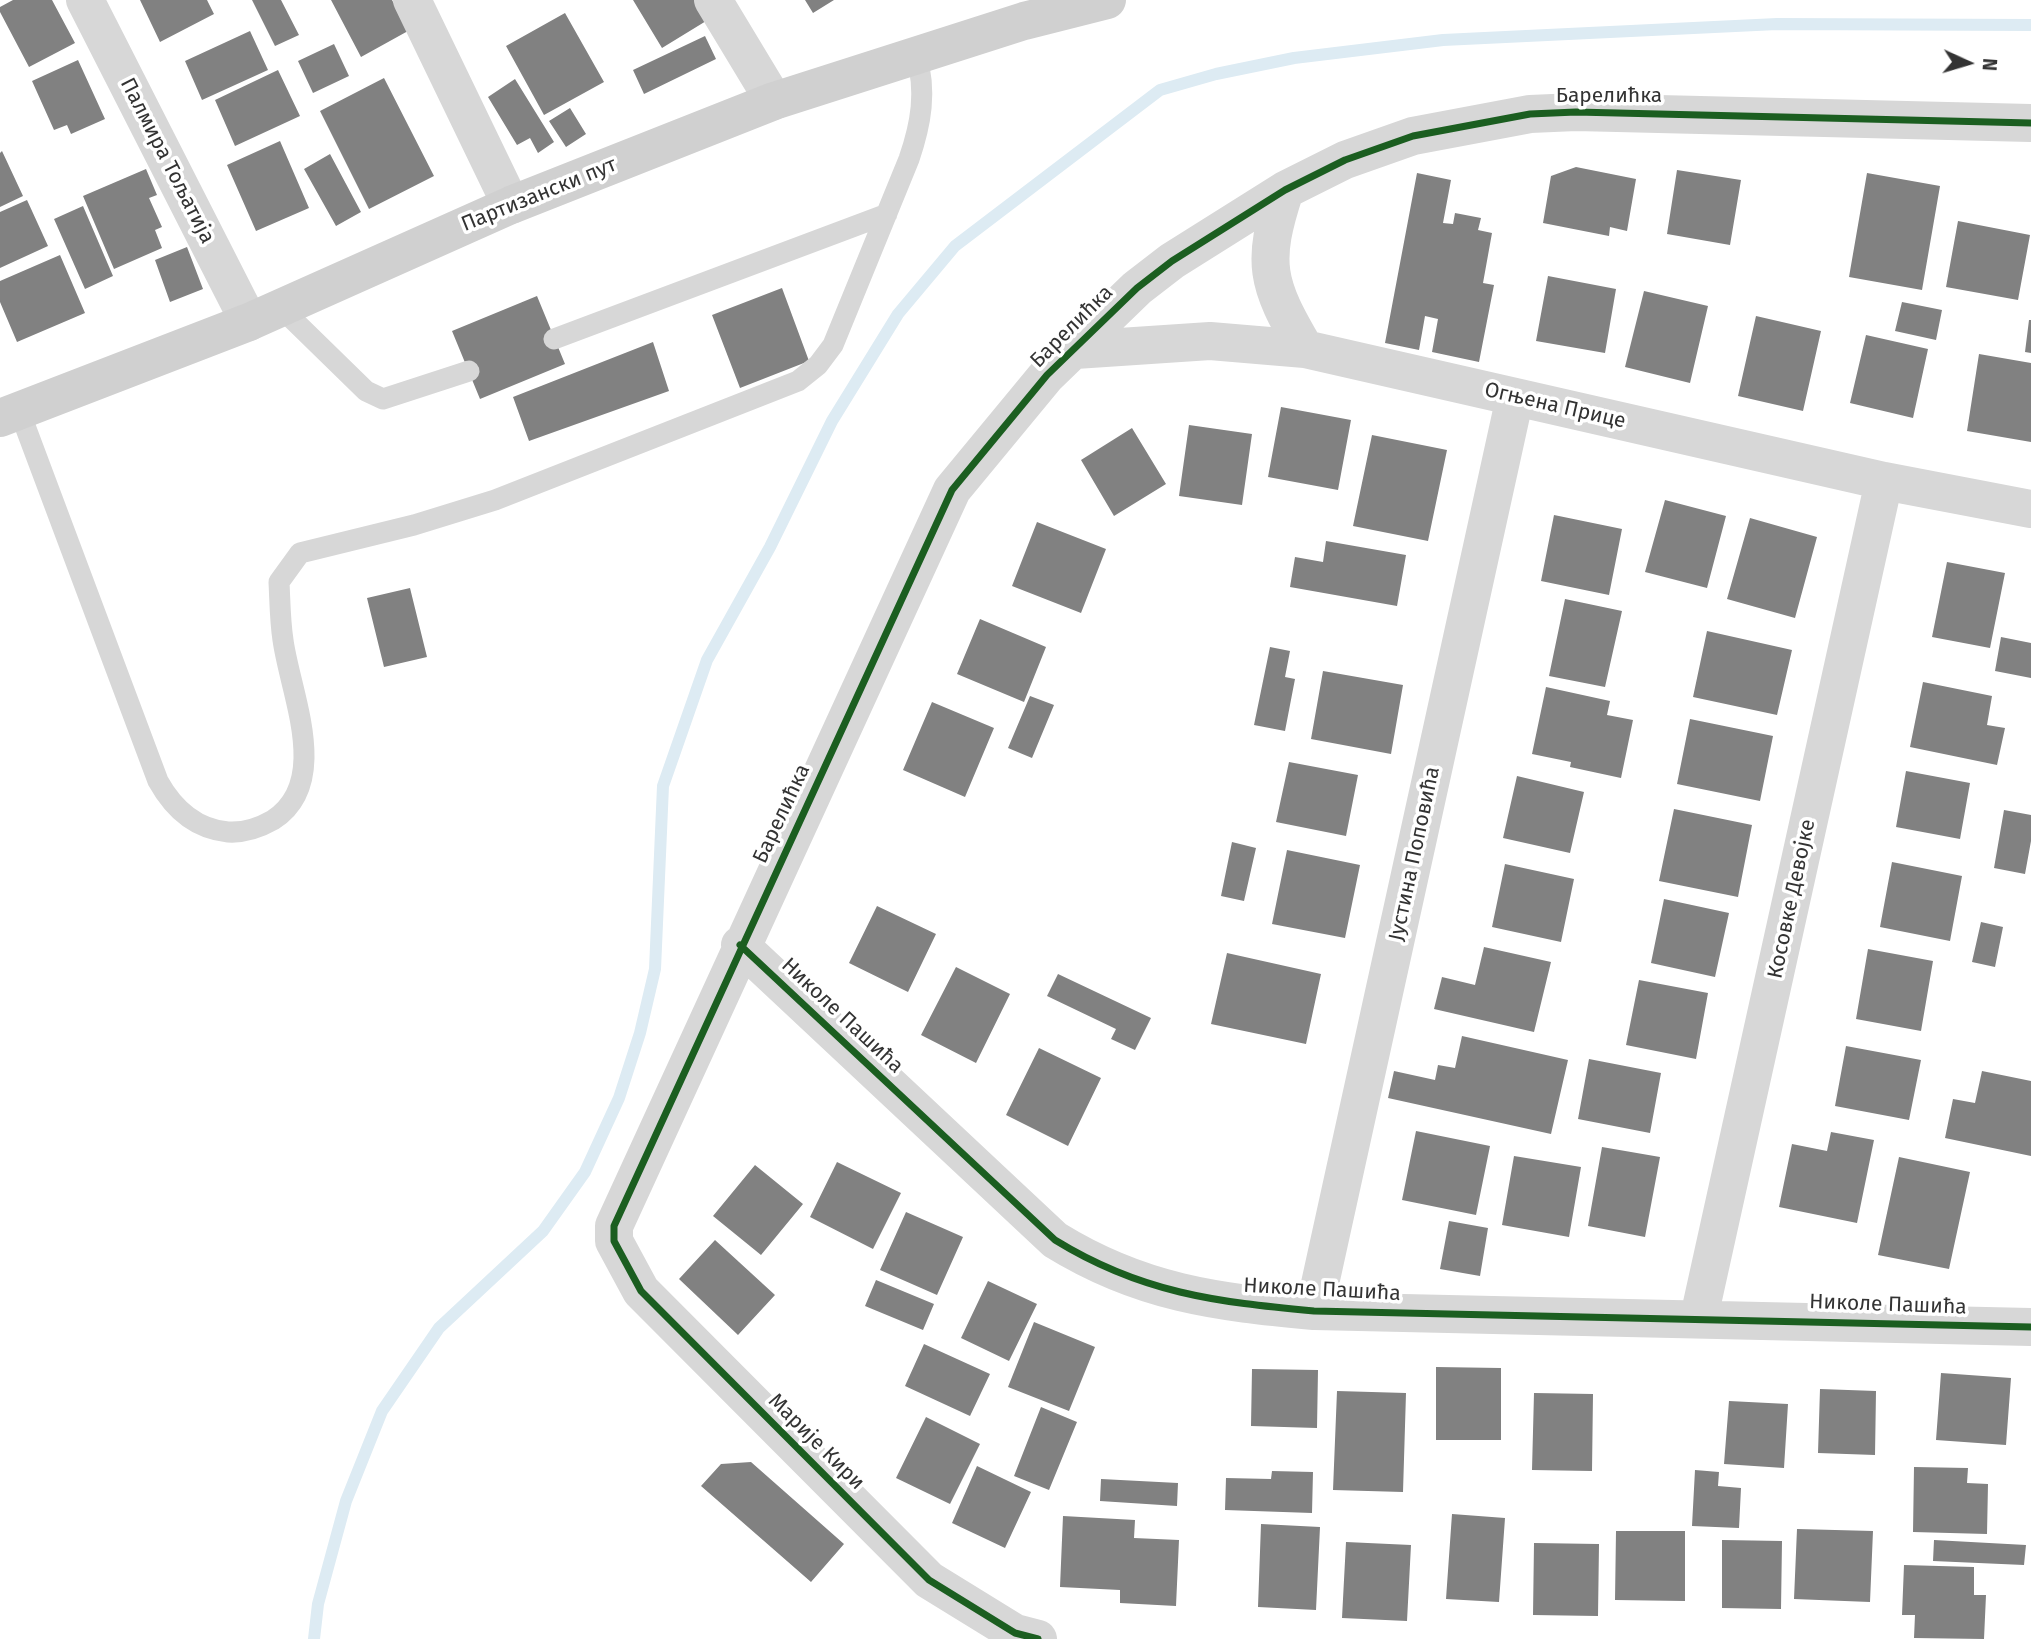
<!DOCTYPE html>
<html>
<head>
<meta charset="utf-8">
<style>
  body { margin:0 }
  #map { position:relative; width:2031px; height:1639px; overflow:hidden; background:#fff; font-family:"Fira Sans",sans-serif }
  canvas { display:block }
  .north { position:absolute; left:1933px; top:28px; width:70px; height:70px; -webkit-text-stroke:5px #fff; paint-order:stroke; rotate:94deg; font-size:19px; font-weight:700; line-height:28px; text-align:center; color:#333 }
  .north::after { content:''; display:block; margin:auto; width:24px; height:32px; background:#333; clip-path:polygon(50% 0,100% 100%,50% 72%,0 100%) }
</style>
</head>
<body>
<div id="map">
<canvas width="2031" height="1639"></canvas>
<div class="north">N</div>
</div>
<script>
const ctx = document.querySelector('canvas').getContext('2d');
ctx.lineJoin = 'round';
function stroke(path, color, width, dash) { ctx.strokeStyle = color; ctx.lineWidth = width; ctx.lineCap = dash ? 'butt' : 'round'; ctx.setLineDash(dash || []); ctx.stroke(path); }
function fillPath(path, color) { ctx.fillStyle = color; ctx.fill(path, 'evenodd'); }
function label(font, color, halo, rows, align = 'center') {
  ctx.font = font + ' "Fira Sans",sans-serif'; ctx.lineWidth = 7; ctx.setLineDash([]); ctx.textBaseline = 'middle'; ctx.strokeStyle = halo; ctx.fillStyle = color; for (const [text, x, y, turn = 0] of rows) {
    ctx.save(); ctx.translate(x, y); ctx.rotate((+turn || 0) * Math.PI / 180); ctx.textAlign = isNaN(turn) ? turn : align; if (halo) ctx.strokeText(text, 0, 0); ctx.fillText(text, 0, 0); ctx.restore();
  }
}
stroke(new Path2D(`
  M 314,1639 L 318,1604 L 346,1501 L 382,1411 L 439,1328 L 543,1231 L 585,1172 L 619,1098 L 640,1033 L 655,969 L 663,786 L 707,660 L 770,547 L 832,421 L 898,314 L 955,246 L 1160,90 L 1216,74 L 1294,58 L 1443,40 L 1777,24 L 2031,25`), '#ddebf3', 12);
fillPath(new Path2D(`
  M 13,0 L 52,0 L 75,43 L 29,67 L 0,12 L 0,7 Z
  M 140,0 L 207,0 L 214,14 L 160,42 Z
  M 252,0 L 281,0 L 299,35 L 275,46 Z
  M 331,0 L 392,0 L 408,31 L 361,57 Z
  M 633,0 L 700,0 L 711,18 L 662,48 Z
  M 805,0 L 834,0 L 813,13 Z
  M 565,13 L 604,82 L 544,115 L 506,46 Z
  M 250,31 L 268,70 L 202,100 L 185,61 Z
  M 705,36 L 716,59 L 644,94 L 633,70 Z
  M 334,44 L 349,76 L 313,93 L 298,61 Z
  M 78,60 L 105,119 L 71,134 L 67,125 L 54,130 L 32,81 Z
  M 278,70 L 300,116 L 235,146 L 215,100 Z
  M 384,78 L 434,176 L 369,209 L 320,111 Z
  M 515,79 L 554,142 L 538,153 L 530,138 L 517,145 L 488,97 Z
  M 570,108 L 586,134 L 566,147 L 549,121 Z
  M 280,141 L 309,208 L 256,231 L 227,165 Z
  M 2,151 L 23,196 L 0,207 L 0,153 Z
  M 330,154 L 361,212 L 336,226 L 304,169 Z
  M 1576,167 L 1636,179 L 1627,231 L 1610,227 L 1609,236 L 1543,223 L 1551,176 Z
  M 146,169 L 157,195 L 149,198 L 162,227 L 155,230 L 162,248 L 114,269 L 83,196 Z
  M 1677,170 L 1741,180 L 1730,245 L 1667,234 Z
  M 1417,173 L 1451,180 L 1443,223 L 1453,224 L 1455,213 L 1481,218 L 1478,230 L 1492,233 L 1483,283 L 1494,285 L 1479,362 L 1432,352 L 1438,319 L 1425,316 L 1419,350 L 1385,343 Z
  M 1867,173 L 1940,186 L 1922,290 L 1849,277 Z
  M 27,200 L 48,246 L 0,268 L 0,212 Z
  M 83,206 L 113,276 L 85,289 L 54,219 Z
  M 1958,221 L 2030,235 L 2018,300 L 1946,287 Z
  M 187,247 L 203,289 L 170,302 L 155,260 Z
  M 60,255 L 85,313 L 17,342 L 0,302 L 0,281 Z
  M 1548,276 L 1616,289 L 1605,353 L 1536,341 Z
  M 782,288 L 809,361 L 740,388 L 712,315 Z
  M 1644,291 L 1708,306 L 1690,383 L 1625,367 Z
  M 537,296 L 565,364 L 480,399 L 452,331 Z
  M 1902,302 L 1942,310 L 1936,340 L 1895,331 Z
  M 1756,316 L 1821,331 L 1803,411 L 1738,396 Z
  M 2029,320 L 2031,320 L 2031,353 L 2025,352 Z
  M 1866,335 L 1928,349 L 1913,418 L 1850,403 Z
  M 653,342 L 669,391 L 529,441 L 513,397 Z
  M 1979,354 L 2031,363 L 2031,442 L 1967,431 Z
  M 1281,407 L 1351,420 L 1338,490 L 1268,477 Z
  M 1189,425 L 1252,434 L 1242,505 L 1179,496 Z
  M 1132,428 L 1166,484 L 1114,516 L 1081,460 Z
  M 1372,435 L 1447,450 L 1428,541 L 1353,526 Z
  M 1665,500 L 1726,516 L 1707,588 L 1645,572 Z
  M 1554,515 L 1622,529 L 1609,595 L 1541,581 Z
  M 1750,518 L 1817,537 L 1795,618 L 1727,599 Z
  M 1037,522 L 1106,549 L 1081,613 L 1012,586 Z
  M 1326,541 L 1406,555 L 1397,606 L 1290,587 L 1295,557 L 1323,562 Z
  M 1947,562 L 2005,573 L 1990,648 L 1932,637 Z
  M 410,588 L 427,657 L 384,667 L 367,598 Z
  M 1565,599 L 1622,611 L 1605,687 L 1549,676 Z
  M 980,619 L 1046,647 L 1024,702 L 957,674 Z
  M 1707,631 L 1792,650 L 1777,715 L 1693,697 Z
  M 2001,637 L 2031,643 L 2031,678 L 1995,671 Z
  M 1270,647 L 1290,651 L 1285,677 L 1295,679 L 1285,731 L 1254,725 Z
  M 1323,671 L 1403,685 L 1391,754 L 1311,739 Z
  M 1923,682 L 1992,696 L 1987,725 L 2005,728 L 1997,765 L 1910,747 Z
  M 1546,687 L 1610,701 L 1607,715 L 1633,720 L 1621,778 L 1570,767 L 1571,762 L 1532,754 Z
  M 1030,696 L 1054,705 L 1032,758 L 1008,748 Z
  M 932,702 L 994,728 L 965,797 L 903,770 Z
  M 1690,719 L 1773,736 L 1760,801 L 1677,784 Z
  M 1289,762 L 1358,775 L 1346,836 L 1276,822 Z
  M 1906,771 L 1970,783 L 1960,839 L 1896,827 Z
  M 1517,776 L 1584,792 L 1570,853 L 1503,838 Z
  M 1674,809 L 1752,825 L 1738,897 L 1659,881 Z
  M 2004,810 L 2031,815 L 2031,841 L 2025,874 L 1994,868 Z
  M 1232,842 L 1256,848 L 1244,901 L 1221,896 Z
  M 1287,850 L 1360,865 L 1345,938 L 1272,924 Z
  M 1892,862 L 1962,876 L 1950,941 L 1880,927 Z
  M 1505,864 L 1574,879 L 1561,942 L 1492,927 Z
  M 1664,899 L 1729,913 L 1715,977 L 1651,963 Z
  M 877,906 L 936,934 L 908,992 L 849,963 Z
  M 1981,922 L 2003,927 L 1995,967 L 1972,962 Z
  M 1484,947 L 1551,962 L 1534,1032 L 1434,1009 L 1442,977 L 1475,985 Z
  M 1868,949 L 1933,961 L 1921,1031 L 1856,1019 Z
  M 1227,953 L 1321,974 L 1306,1044 L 1211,1024 Z
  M 956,967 L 1010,994 L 976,1063 L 921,1035 Z
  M 1058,974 L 1151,1018 L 1135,1050 L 1111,1039 L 1116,1029 L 1047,996 Z
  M 1639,980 L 1708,993 L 1696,1059 L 1626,1045 Z
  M 1462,1036 L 1568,1060 L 1551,1134 L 1388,1098 L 1394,1071 L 1435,1080 L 1438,1065 L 1455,1068 Z
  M 1846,1046 L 1921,1060 L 1909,1120 L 1835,1106 Z
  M 1039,1048 L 1101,1078 L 1068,1146 L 1006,1115 Z
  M 1589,1059 L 1661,1073 L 1650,1133 L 1578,1119 Z
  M 1982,1071 L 2031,1081 L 2031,1156 L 1945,1138 L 1953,1099 L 1975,1103 Z
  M 1416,1131 L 1490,1146 L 1476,1215 L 1402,1200 Z
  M 1831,1132 L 1874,1140 L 1857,1223 L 1779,1207 L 1792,1144 L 1827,1151 Z
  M 1602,1147 L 1660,1157 L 1645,1237 L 1588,1226 Z
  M 1514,1156 L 1581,1167 L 1569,1237 L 1502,1225 Z
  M 1899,1157 L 1970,1172 L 1949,1269 L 1878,1255 Z
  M 837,1162 L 901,1193 L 873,1249 L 810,1217 Z
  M 755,1165 L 803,1204 L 761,1255 L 713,1216 Z
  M 906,1212 L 963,1237 L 937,1295 L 880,1270 Z
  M 1449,1221 L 1488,1228 L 1480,1276 L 1440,1269 Z
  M 715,1240 L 775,1295 L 738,1335 L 679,1279 Z
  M 876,1280 L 934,1304 L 923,1330 L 865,1306 Z
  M 988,1281 L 1037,1304 L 1009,1361 L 961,1338 Z
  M 1034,1322 L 1095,1347 L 1069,1411 L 1008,1387 Z
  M 924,1344 L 990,1374 L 970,1416 L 905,1386 Z
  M 1436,1367 L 1501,1368 L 1501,1440 L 1436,1440 Z
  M 1252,1369 L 1318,1370 L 1317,1428 L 1251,1426 Z
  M 1941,1373 L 2011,1378 L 2006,1445 L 1936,1440 Z
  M 1820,1389 L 1876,1391 L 1875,1455 L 1818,1453 Z
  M 1337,1391 L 1406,1393 L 1403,1492 L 1333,1490 Z
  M 1534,1393 L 1593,1394 L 1592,1471 L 1532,1470 Z
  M 1729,1401 L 1788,1404 L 1784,1468 L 1724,1464 Z
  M 1041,1407 L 1077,1422 L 1049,1490 L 1014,1476 Z
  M 926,1417 L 980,1444 L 950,1504 L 896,1478 Z
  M 751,1462 L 844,1544 L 811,1582 L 701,1486 L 721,1464 Z
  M 977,1466 L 1031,1492 L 1005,1548 L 952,1523 Z
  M 1914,1467 L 1968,1468 L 1967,1483 L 1988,1484 L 1987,1534 L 1913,1532 Z
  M 1695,1470 L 1719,1472 L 1718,1486 L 1741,1488 L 1739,1528 L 1692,1526 Z
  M 1272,1471 L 1313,1472 L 1312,1513 L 1225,1510 L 1226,1478 L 1271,1479 Z
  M 1101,1479 L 1178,1483 L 1177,1506 L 1100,1501 Z
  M 1452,1514 L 1505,1518 L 1499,1602 L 1446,1599 Z
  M 1063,1516 L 1135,1520 L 1134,1538 L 1179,1540 L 1176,1606 L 1120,1603 L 1120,1590 L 1060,1587 Z
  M 1261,1524 L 1320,1527 L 1316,1610 L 1258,1607 Z
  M 1797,1529 L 1873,1531 L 1870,1602 L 1794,1599 Z
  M 1616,1531 L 1685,1531 L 1685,1601 L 1615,1600 Z
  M 1722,1540 L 1782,1541 L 1781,1609 L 1722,1608 Z
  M 1934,1540 L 2026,1545 L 2024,1565 L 1933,1561 Z
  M 1346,1542 L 1411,1545 L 1407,1621 L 1342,1618 Z
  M 1534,1543 L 1599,1544 L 1598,1616 L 1533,1615 Z
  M 1904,1565 L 1974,1567 L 1974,1595 L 1986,1595 L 1984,1639 L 1914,1638 L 1915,1615 L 1902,1615 Z`), '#818181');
stroke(new Path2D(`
  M 281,308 L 366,391 L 383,399 L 469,371
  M 554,339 L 887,214
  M 19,410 L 158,781 C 173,808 195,829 228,832 C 244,833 259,828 273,820 C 332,782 290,693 283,640 C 280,621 280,601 279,582 L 300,553 L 414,525 L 495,500 L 798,381 L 818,365 L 833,345 L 909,159 C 921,124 927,91 916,55`), '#d7d7d7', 21);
stroke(new Path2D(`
  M 85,0 L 249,322
  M 412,0 L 511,205
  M 713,0 L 774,101
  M 1285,190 C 1261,263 1266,283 1305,349
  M 1075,350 L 1210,341 L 1305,349 L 1884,481 L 2031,509
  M 740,945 L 1055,1240 C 1141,1293 1216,1302 1314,1311 L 2031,1327
  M 1314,1311 L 1515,397
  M 1699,1317 L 1884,481
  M 1038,1639 L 1015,1633 L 929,1580 L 641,1291 L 614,1241 L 614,1226 L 952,490 L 1047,375 L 1137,288 L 1172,261 L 1285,190 L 1345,160 L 1413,136 L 1530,114 L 1576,112 L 2031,123`), '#d7d7d7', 38);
stroke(new Path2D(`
  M 0,418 L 249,322 L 511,205 L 774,101 L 1024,21 L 1107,0`), '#d0d0d0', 38);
stroke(new Path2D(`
  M 740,945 L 1055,1240 C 1141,1293 1216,1302 1314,1311 L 2031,1327
  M 1038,1639 L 1015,1633 L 929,1580 L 641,1291 L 614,1241 L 614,1226 L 952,490 L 1047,375 L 1137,288 L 1172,261 L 1285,190 L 1345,160 L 1413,136 L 1530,114 L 1576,112 L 2031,123`), '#1b5e20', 7);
label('21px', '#333', '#fff', [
  ["Барелићка",1609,96],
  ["Палмира Тољатија",167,161,63],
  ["Партизански пут",539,195,-22],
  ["Барелићка",1072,327,-45],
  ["Огњена Прице",1555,406,13],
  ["Барелићка",782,814,-65],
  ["Јустина Поповића",1415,854,-78],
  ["Косовке Девојке",1792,899,-78],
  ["Николе Пашића",842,1016,43],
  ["Николе Пашића",1322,1290,3],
  ["Николе Пашића",1888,1305,2],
  ["Марије Кири",816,1442,45]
]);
</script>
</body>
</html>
